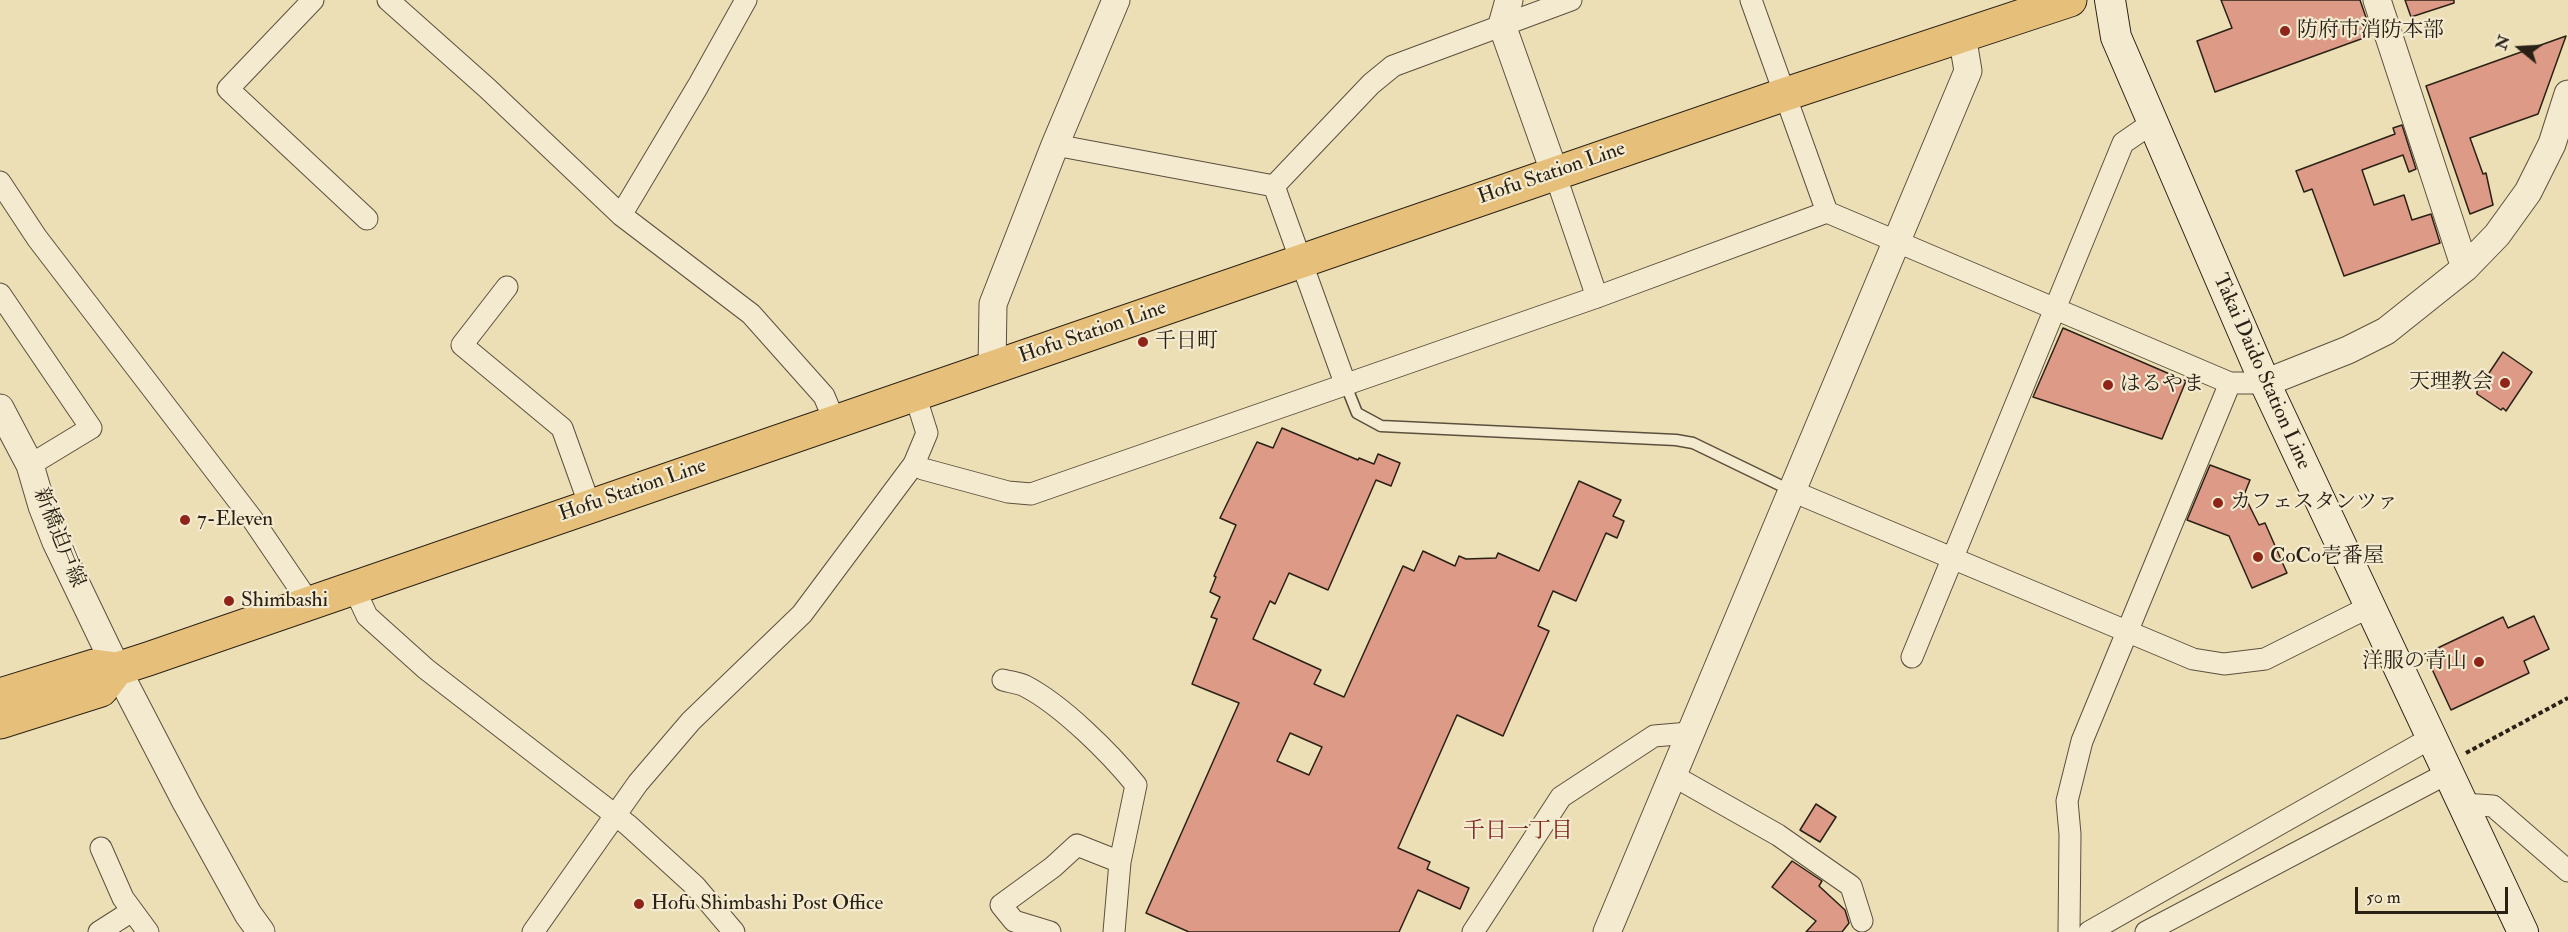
<!DOCTYPE html>
<html>
<head>
<meta charset="utf-8">
<style>
  body { margin:0 }
  #map { position:relative; width:2568px; height:932px; overflow:hidden; background:#eddfb5; font-family:"IM FELL Double Pica",serif }
  canvas { display:block }
  .north { position:absolute; left:2490px; top:18px; width:60px; height:60px; -webkit-text-stroke:4px #f3eacf; paint-order:stroke; rotate:288deg; font-size:16px; font-weight:700; line-height:24px; text-align:center; color:#2a2116 }
  .north::after { content:''; display:block; margin:auto; width:21px; height:27px; background:#2a2116; clip-path:polygon(50% 0,100% 100%,50% 72%,0 100%) }
  .scale { position:absolute; left:2355px; top:887px; width:153px; height:27px; box-sizing:border-box; border:3px solid #2a2116; border-top:0; padding-left:8px; font-size:18px; line-height:21px; white-space:nowrap; color:#2a2116; -webkit-text-stroke:4px #f3eacf; paint-order:stroke }
</style>
</head>
<body>
<div id="map">
<canvas width="2568" height="932"></canvas>
<div class="north">N</div>
<div class="scale">50 m</div>
</div>
<script>
const ctx = document.querySelector('canvas').getContext('2d');
ctx.lineJoin = 'round';
function fillPath(path, color) { ctx.fillStyle = color; ctx.fill(path, 'evenodd'); }
function stroke(path, color, width, dash) { ctx.strokeStyle = color; ctx.lineWidth = width; ctx.lineCap = dash ? 'butt' : 'round'; ctx.setLineDash(dash || []); ctx.stroke(path); }
function label(font, color, halo, rows, align = 'center') {
  ctx.font = font + ' "IM FELL Double Pica","Noto Serif JP",serif'; ctx.lineWidth = 4.5; ctx.setLineDash([]); ctx.textBaseline = 'middle'; ctx.strokeStyle = halo; ctx.fillStyle = color; for (const [text, x, y, turn = 0] of rows) {
    ctx.save(); ctx.translate(x, y); ctx.rotate((+turn || 0) * Math.PI / 180); ctx.textAlign = isNaN(turn) ? turn : align; if (halo) ctx.strokeText(text, 0, 0); ctx.fillText(text, 0, 0); ctx.restore();
  }
}
const building = new Path2D(`
  M 2221,0 L 2360,0 L 2372,35 L 2215,92 L 2197,41 L 2232,28 Z
  M 2405,0 L 2454,0 L 2454,3 L 2411,17 Z
  M 2566,36 L 2538,114 L 2470,138 L 2483,174 L 2486,173 L 2493,205 L 2470,214 L 2426,86 Z
  M 2402,125 L 2416,169 L 2409,172 L 2403,155 L 2362,170 L 2374,205 L 2404,195 L 2412,220 L 2431,214 L 2440,243 L 2344,276 L 2312,189 L 2304,192 L 2296,171 L 2395,134 L 2393,128 Z
  M 2063,328 L 2186,381 L 2162,439 L 2033,397 Z
  M 2503,352 L 2532,372 L 2506,411 L 2503,408 L 2501,410 L 2477,394 L 2477,391 Z
  M 1282,428 L 1358,460 L 1359,458 L 1374,464 L 1378,454 L 1400,463 L 1391,486 L 1376,480 L 1328,590 L 1289,573 L 1275,604 L 1270,601 L 1253,639 L 1321,670 L 1314,684 L 1344,697 L 1403,566 L 1414,571 L 1423,551 L 1455,566 L 1459,556 L 1466,559 L 1496,558 L 1498,553 L 1539,571 L 1579,481 L 1621,500 L 1613,516 L 1624,521 L 1617,538 L 1606,533 L 1576,601 L 1553,591 L 1538,626 L 1549,631 L 1503,736 L 1457,715 L 1398,848 L 1430,862 L 1427,869 L 1469,888 L 1460,909 L 1418,890 L 1399,932 L 1189,932 L 1146,913 L 1239,703 L 1192,684 L 1217,619 L 1211,617 L 1220,597 L 1210,592 L 1216,577 L 1214,576 L 1236,525 L 1220,518 L 1257,442 L 1273,448 ZM 1290,733 L 1322,747 L 1309,775 L 1277,761 Z
  M 2210,465 L 2250,480 L 2244,495 L 2259,525 L 2265,523 L 2287,573 L 2252,588 L 2229,536 L 2187,520 Z
  M 2534,616 L 2549,649 L 2524,661 L 2529,673 L 2451,710 L 2425,654 L 2503,617 L 2508,628 Z
  M 1816,804 L 1836,817 L 1820,842 L 1800,830 Z
  M 1792,861 L 1822,881 L 1819,886 L 1845,910 L 1849,923 L 1842,932 L 1806,932 L 1816,921 L 1772,887 Z`);
fillPath(building, '#dc9a87');
stroke(building, '#2a2116', 1.5);
const service = new Path2D(`
  M 1345,383 L 1357,413 L 1381,426 L 1676,440 L 1693,443 L 1792,491`);
const minor = new Path2D(`
  M 313,0 L 228,89 L 367,219
  M 388,0 L 487,88 L 621,215 L 751,314 L 824,396 L 835,422
  M 1751,0 L 1827,212
  M 1055,145 L 1274,186
  M 1555,174 L 1597,297
  M 0,182 L 37,238 L 253,520 L 310,604
  M 1274,186 L 1371,84 L 1393,66 L 1571,0
  M 1274,186 L 1345,383
  M 621,215 L 698,86 L 746,0
  M 507,287 L 462,345 L 562,428 L 590,506
  M 0,294 L 91,428 L 30,465
  M 914,464 L 923,469 L 1008,492 L 1031,494 L 1597,297 L 1827,212 L 2230,383
  M 1792,491 L 2193,659 L 2224,664 L 2265,659 L 2369,607
  M 354,588 L 367,616 L 426,669 L 628,825 L 695,886 L 734,932
  M 1912,657 L 2123,143 L 2152,123
  M 1003,680 C 1010,682 1019,683 1025,686 C 1062,705 1110,753 1136,785 L 1120,862 L 1114,932
  M 1672,775 L 1778,835 L 1851,886 L 1862,921
  M 2463,804 L 2493,806 L 2568,871
  M 101,848 L 123,898 L 148,932
  M 99,932 L 132,911
  M 533,932 L 638,783 L 691,721 L 802,614 L 914,464 L 927,433 L 915,395
  M 1050,932 L 1014,921 L 1001,905 L 1053,867 L 1077,845 L 1120,862
  M 1473,932 L 1561,797 L 1654,736 L 1689,733
  M 2069,932 L 2070,834 L 2067,801 L 2082,741 L 2230,383 L 2265,383
  M 2089,932 L 2431,738
  M 2146,932 L 2448,773`);
const tertiary = new Path2D(`
  M 1509,0 L 1502,25 L 1555,174
  M 2377,0 L 2465,268
  M 992,368 L 993,304 L 1055,145 L 1116,0
  M 2265,383 L 2348,350 L 2386,331 L 2465,268 L 2497,235 L 2528,192 L 2552,144 L 2568,94
  M 0,408 L 30,465 L 42,506 L 56,542 L 117,669 L 186,802 L 248,914 L 261,932
  M 1607,932 L 1968,71 L 1962,35`);
const secondary = new Path2D(`
  M 2110,0 L 2116,37 L 2265,383 L 2523,932`);
const primary = new Path2D(`
  M 0,695 L 94,666 L 117,669 L 148,659 L 1783,95 L 2070,0
  M 0,722 L 101,690 L 117,669`);
stroke(service, '#5b503e', 13);
stroke(minor, '#5b503e', 23);
stroke(tertiary, '#5b503e', 29);
stroke(secondary, '#2a2116', 32);
stroke(primary, '#2a2116', 35);
stroke(new Path2D(`
  M 2466,753 L 2568,698`), '#2a2116', 4, [4.5, 3]);
stroke(service, '#f3eacf', 10);
stroke(minor, '#f3eacf', 21);
stroke(tertiary, '#f3eacf', 27);
stroke(secondary, '#f3eacf', 30);
stroke(primary, '#e6c07a', 33);
for (const [x, y, r, color] of [
  [2285,31,6,"#8f2418"],
  [1143,342,6,"#8f2418"],
  [2505,383,6,"#8f2418"],
  [2108,385,6,"#8f2418"],
  [2218,503,6,"#8f2418"],
  [185,520,6,"#8f2418"],
  [2258,557,6,"#8f2418"],
  [229,601,6,"#8f2418"],
  [2479,662,6,"#8f2418"],
  [639,904,6,"#8f2418"]
]) { const dot = new Path2D(); dot.arc(x, y, r, 0, 2 * Math.PI); ctx.fillStyle = color; ctx.fill(dot); stroke(dot, '#f3eacf', 2); }
label('21px', '#2a2116', '#f3eacf', [
  ["防府市消防本部",2297,31],
  ["千日町",1155,342],
  ["天理教会",2493,383,"right"],
  ["はるやま",2120,385],
  ["カフェスタンツァ",2230,503],
  ["7-Eleven",197,520],
  ["CoCo壱番屋",2270,557],
  ["Shimbashi",241,601],
  ["洋服の青山",2467,662,"right"],
  ["Hofu Shimbashi Post Office",651,904]
], 'left');
label('21px', '#2a2116', '#f3eacf', [
  ["Hofu Station Line",1552,174,-19],
  ["Hofu Station Line",1093,333,-19],
  ["Takai Daido Station Line",2261,372,66],
  ["Hofu Station Line",633,491,-19],
  ["新橋迫戸線",58,538,68]
]);
label('22px', '#7a1f14', '#f3eacf', [
  ["千日一丁目",1518,832]
]);
</script>
</body>
</html>
